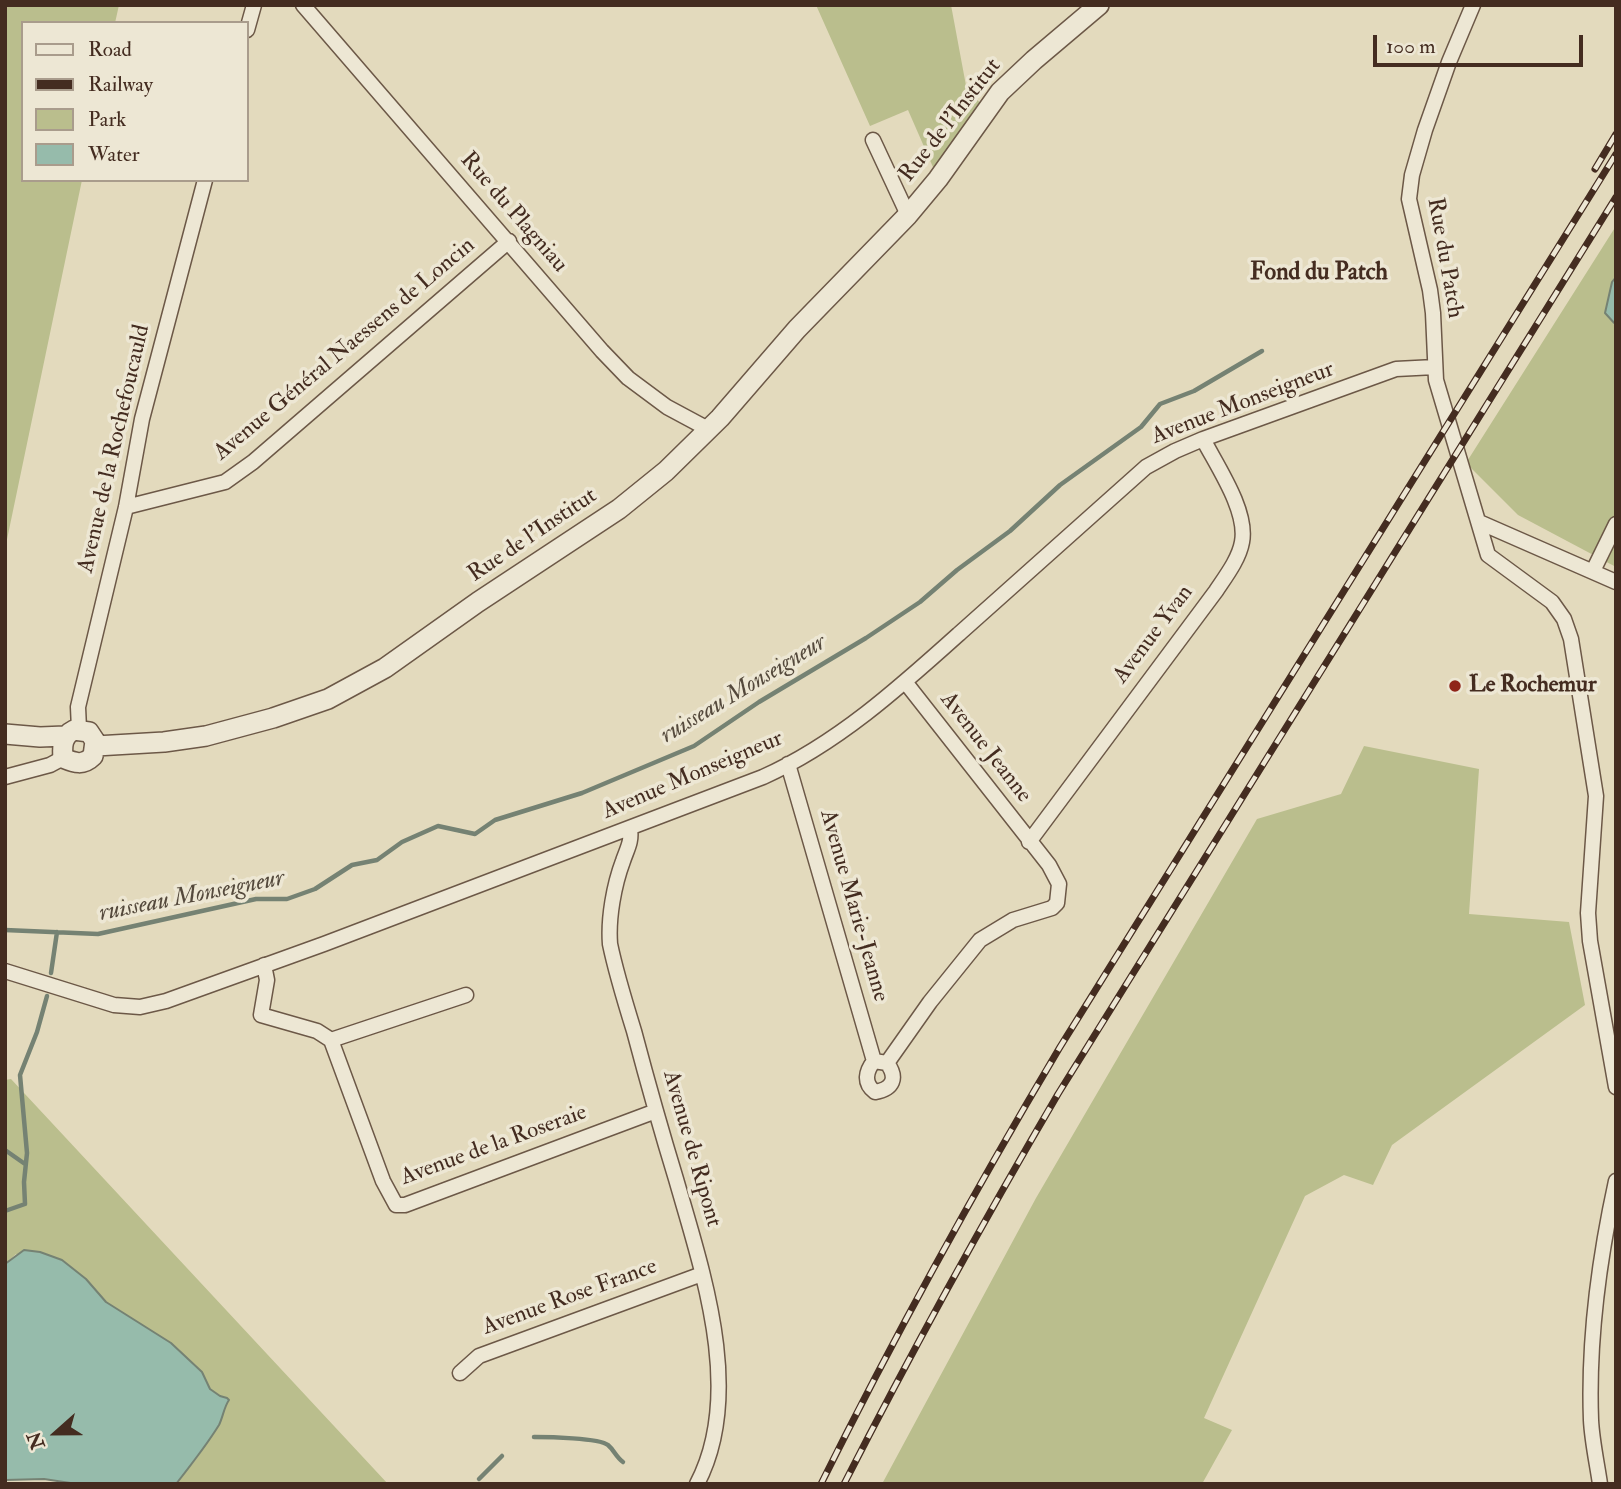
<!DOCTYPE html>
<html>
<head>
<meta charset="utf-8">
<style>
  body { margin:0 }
  #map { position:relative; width:1621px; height:1489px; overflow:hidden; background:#e3dabd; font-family:"IM FELL Double Pica",serif }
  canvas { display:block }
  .frame { position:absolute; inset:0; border:7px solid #442c20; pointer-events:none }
  .legend { position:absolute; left:21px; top:21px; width:228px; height:161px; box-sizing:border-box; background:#ede7d4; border:2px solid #a99c8c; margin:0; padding:9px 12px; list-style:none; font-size:21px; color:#442c20 }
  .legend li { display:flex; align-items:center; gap:14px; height:35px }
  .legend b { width:35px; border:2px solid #a99c8c }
  .north { position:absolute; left:21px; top:1398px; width:70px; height:70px; -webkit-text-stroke:5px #ede7d4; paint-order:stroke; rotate:249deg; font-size:19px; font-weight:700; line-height:28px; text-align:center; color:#442c20 }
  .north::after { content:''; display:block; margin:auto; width:24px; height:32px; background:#442c20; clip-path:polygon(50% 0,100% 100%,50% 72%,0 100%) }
  .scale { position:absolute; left:1373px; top:35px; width:210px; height:32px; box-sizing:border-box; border:4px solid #442c20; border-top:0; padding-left:9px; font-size:21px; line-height:24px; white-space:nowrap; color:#442c20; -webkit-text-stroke:5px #ede7d4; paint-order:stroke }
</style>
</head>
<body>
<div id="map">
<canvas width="1621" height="1489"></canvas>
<div class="frame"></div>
<ul class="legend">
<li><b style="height:9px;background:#ede7d4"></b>Road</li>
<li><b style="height:9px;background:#442c20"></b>Railway</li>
<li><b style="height:19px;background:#babe8d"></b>Park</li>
<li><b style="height:19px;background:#96bbab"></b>Water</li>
</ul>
<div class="north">N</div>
<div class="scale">100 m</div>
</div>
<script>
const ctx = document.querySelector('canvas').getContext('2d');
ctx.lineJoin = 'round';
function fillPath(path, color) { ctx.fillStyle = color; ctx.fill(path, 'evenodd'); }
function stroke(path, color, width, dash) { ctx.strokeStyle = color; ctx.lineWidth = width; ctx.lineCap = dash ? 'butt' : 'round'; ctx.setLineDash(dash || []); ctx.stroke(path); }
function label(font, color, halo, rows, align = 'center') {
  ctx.font = font + ' "IM FELL Double Pica",serif'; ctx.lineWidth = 7; ctx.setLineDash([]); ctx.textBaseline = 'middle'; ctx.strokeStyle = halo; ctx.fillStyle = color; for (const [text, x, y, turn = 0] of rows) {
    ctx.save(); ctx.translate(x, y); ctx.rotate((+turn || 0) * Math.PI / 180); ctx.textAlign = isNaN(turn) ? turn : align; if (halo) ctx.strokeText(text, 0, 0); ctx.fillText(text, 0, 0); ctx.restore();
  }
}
fillPath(new Path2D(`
  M 5,5 L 119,5 L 115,23 L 23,23 L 23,180 L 82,180 L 5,549 Z
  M 816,5 L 951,5 L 967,91 L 984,106 L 936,174 L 908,110 L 870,126 Z
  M 1616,226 L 1616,277 L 1612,282 L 1613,324 L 1616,325 L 1616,567 L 1518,515 L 1466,463 Z
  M 1364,746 L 1479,769 L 1469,914 L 1569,922 L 1585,1005 L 1392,1145 L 1373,1185 L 1344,1175 L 1305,1196 L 1204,1418 L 1232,1430 L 1202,1484 L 882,1484 L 1036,1198 L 1257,819 L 1341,794 Z
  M 11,1079 L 388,1484 L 176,1484 L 197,1458 L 220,1422 L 220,1396 L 210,1389 L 202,1372 L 171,1343 L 106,1302 L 86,1279 L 16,1254 L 5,1264 L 5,1080 Z`), '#babe8d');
const water = new Path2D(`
  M 1616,277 L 1616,325 L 1605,313 L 1612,282 Z
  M 24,1250 L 40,1252 L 62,1260 L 86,1279 L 106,1302 L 171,1343 L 202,1372 L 210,1389 L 220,1396 L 227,1398 L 229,1400 C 224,1407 223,1417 219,1425 C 206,1446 191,1465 176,1484 L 77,1484 L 44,1479 L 5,1480 L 5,1264 Z`);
fillPath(water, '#96bbab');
stroke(water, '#758273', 2);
stroke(new Path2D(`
  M 5,930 L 98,934 L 256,899 L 287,899 L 315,889 L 352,865 L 377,860 L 402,842 L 438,826 L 475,834 L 495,820 L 582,793 L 694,746 L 759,702 L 866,638 L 920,602 L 957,570 L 1010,531 L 1060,485 L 1141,427 L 1160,404 L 1194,391 L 1262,351
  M 51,973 L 57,932
  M 5,1150 L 25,1164
  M 5,1211 L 25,1204 L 24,1182 L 27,1153 L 20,1075 L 37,1032 L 47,996
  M 534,1437 C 548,1437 599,1438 608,1445 C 614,1450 616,1457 623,1462
  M 479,1479 L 502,1456`), '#758273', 4.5);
const minor = new Path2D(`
  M 303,5 L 602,351 L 628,378 L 667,407 L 708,429
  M 1473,5 L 1449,62 L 1425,130 L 1412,175 L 1409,199 L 1430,290 L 1433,313 L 1436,380 L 1488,555 L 1552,602 L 1564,619 L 1571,639 L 1596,796 L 1588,913 L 1590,941 L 1616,1087
  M 247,30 L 254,5
  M 873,140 L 908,215
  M 126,507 L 225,482 L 253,462 L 509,241
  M 1479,522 L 1616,582
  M 1593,571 L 1616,524
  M 79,729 L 78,707 L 126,507 L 142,419 L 205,180
  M 788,764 L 874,1061
  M 5,777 L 50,765 L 63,758
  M 630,829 C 632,842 627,849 623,861 C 614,885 608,918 610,944 C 616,973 625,1002 634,1031 C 647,1080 661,1130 676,1179 C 702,1270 745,1393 697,1484
  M 1029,842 L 1216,591 C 1226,576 1239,559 1242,542 C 1248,511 1217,466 1203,439
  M 264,965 L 267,980 L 261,1015 L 317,1031 L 331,1040
  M 5,971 L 114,1005 L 140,1007 L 166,1001 L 324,944 L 763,777 C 837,744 900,687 960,633 C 1022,578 1084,523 1146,467 L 1175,451 L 1203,439 L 1396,369 L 1435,367
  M 466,995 L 331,1040 L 383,1181 L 396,1205 L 405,1205 L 656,1111
  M 874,1061 L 887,1063 C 898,1078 893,1089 875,1092 C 863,1083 866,1071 874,1061 Z
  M 887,1063 L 930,1002 L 980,940 L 1013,920 L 1052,908 L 1057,903 L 1059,884 L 1049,865 L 906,683
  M 460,1373 L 479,1356 L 702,1274
  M 1600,1484 C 1597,1463 1592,1441 1591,1420 C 1588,1340 1599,1259 1616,1181`);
const tertiary = new Path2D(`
  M 74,730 L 89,732 L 95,741 L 93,756 C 83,766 75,763 63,758 C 62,746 62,736 74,730 Z
  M 5,734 L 40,737 L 65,736
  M 96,746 L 164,742 L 206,736 L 273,718 L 328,699 L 385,668 L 478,602 L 619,509 L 666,471 L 720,418 L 797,329 L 908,215 L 938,179 L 1000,92 L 1034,60 L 1099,5`);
stroke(minor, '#6c5847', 17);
stroke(tertiary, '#6c5847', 22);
stroke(minor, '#ede7d4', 14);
stroke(tertiary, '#ede7d4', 19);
const rail = new Path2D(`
  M 1595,169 L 1616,134
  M 821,1484 C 895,1335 975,1190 1060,1047 L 1616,154
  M 844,1484 C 912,1351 983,1222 1058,1094 L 1616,197`);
stroke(rail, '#442c20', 7);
stroke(rail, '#ede7d4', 4.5, [13]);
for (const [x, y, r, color] of [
  [1455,686,7,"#8f2418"]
]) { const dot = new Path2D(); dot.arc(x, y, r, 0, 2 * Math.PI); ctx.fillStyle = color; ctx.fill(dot); stroke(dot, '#ede7d4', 2.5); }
label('23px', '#442c20', '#ede7d4', [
  ["Rue de l'Institut",951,121,-52],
  ["Rue du Plagniau",513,213,49],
  ["Rue du Patch",1444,258,80],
  ["Avenue Général Naessens de Loncin",345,350,-40],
  ["Avenue Monseigneur",1243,404,-21],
  ["Avenue de la Rochefoucauld",115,449,-77],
  ["Rue de l'Institut",533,536,-34],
  ["Avenue Yvan",1154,635,-53],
  ["Avenue Jeanne",985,748,52],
  ["Avenue Monseigneur",693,776,-23],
  ["Avenue Marie-Jeanne",853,906,74],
  ["Avenue de la Roseraie",494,1146,-20],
  ["Avenue de Ripont",691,1149,74],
  ["Avenue Rose France",570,1298,-20]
]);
label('bold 23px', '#442c20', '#ede7d4', [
  ["Le Rochemur",1469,686]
], 'left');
label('bold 24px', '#442c20', '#ede7d4', [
  ["Fond du Patch",1319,274]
]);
label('italic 24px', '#54493c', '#ede7d4', [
  ["ruisseau Monseigneur",744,690,-31],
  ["ruisseau Monseigneur",192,897,-11]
]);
</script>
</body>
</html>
